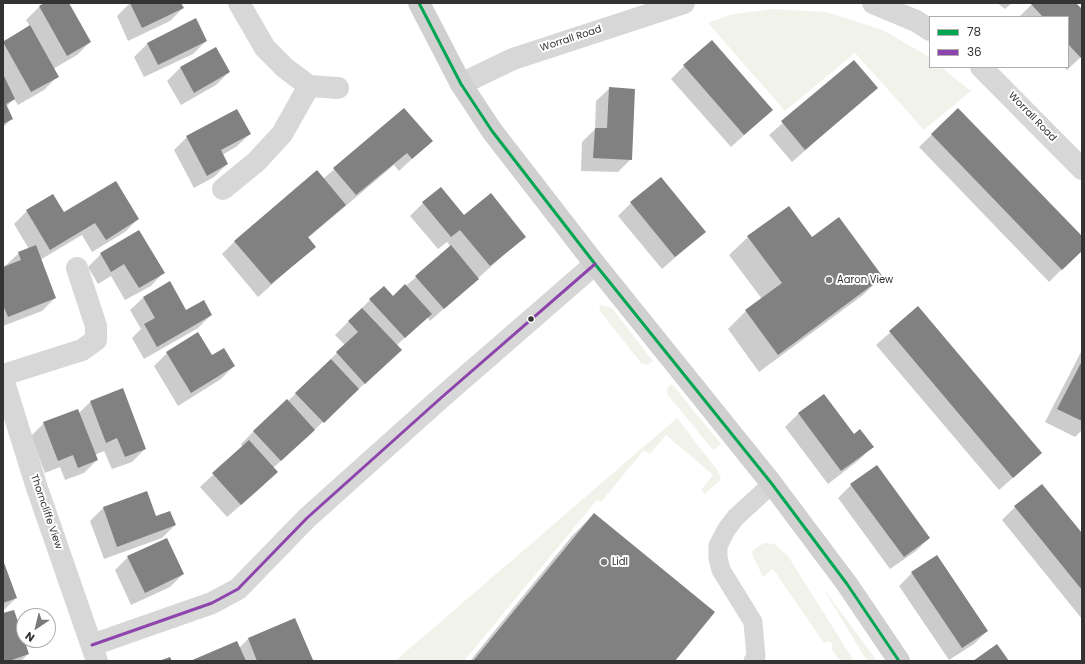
<!DOCTYPE html>
<html>
<head>
<meta charset="utf-8">
<style>
  body { margin:0 }
  #map { position:relative; width:1085px; height:664px; overflow:hidden; background:#fff; font-family:Poppins,sans-serif }
  canvas { display:block }
  .frame { position:absolute; inset:0; border:4px solid #333; pointer-events:none }
  .legend { position:absolute; left:929px; top:16px; width:140px; height:52px; box-sizing:border-box; background:#fff; border:1px solid #adadad; margin:0; padding:5px 7px; list-style:none; font-size:12px; color:#333 }
  .legend li { display:flex; align-items:center; gap:8px; height:20px }
  .legend b { width:20px; border:1px solid #adadad }
  .north { position:absolute; left:16px; top:608px; width:40px; height:40px; box-sizing:border-box; background:#fff; border:1px solid #adadad; border-radius:50%; rotate:215deg; font-size:11px; font-weight:700; line-height:16px; text-align:center; color:#333 }
  .north::after { content:''; display:block; margin:auto; width:14px; height:18px; background:#7a7a7a; clip-path:polygon(50% 0,100% 100%,50% 72%,0 100%) }
</style>
</head>
<body>
<div id="map">
<canvas width="1085" height="664"></canvas>
<div class="frame"></div>
<ul class="legend">
<li><b style="height:5px;background:#00a651"></b>78</li>
<li><b style="height:5px;background:#8e44ad"></b>36</li>
</ul>
<div class="north">N</div>
</div>
<script>
const ctx = document.querySelector('canvas').getContext('2d');
ctx.lineJoin = 'round';
function fillPath(path, color) { ctx.fillStyle = color; ctx.fill(path, 'evenodd'); }
function stroke(path, color, width, dash) { ctx.strokeStyle = color; ctx.lineWidth = width; ctx.lineCap = dash ? 'butt' : 'round'; ctx.setLineDash(dash || []); ctx.stroke(path); }
function label(font, color, halo, rows, align = 'center') {
  ctx.font = font + ' Poppins,sans-serif'; ctx.lineWidth = 4; ctx.setLineDash([]); ctx.textBaseline = 'middle'; ctx.strokeStyle = halo; ctx.fillStyle = color; for (const [text, x, y, turn = 0] of rows) {
    ctx.save(); ctx.translate(x, y); ctx.rotate((+turn || 0) * Math.PI / 180); ctx.textAlign = isNaN(turn) ? turn : align; if (halo) ctx.strokeText(text, 0, 0); ctx.fillText(text, 0, 0); ctx.restore();
  }
}
fillPath(new Path2D(`
  M 771,9 L 826,12 L 883,30 L 929,57 L 930,67 L 941,67 L 971,91 L 924,130 L 855,53 L 785,111 L 708,23 L 729,15 Z
  M 601,305 L 612,308 L 653,361 L 647,365 L 641,363 L 599,310 Z
  M 672,384 L 721,444 L 713,450 L 667,394 L 667,388 Z
  M 677,418 L 718,471 L 721,479 L 705,494 L 701,490 L 713,475 L 666,435 L 650,454 L 644,450 L 601,502 L 597,500 L 464,661 L 395,661 Z
  M 764,543 L 775,544 L 788,556 L 854,661 L 840,661 L 832,650 L 832,644 L 828,641 L 824,643 L 773,569 L 763,577 L 752,554 L 753,550 Z
  M 821,585 L 877,661 L 867,661 Z`), '#f1f3eb');
fillPath(new Path2D(`
  M 46,3 L 67,3 L 90,42 L 77,55 L 53,69 L 57,77 L 44,90 L 18,105 L 14,99 L 6,107 L 12,118 L 3,128 L 3,41 L 30,26 L 26,20 L 39,7 Z
  M 130,3 L 180,3 L 183,8 L 170,21 L 128,41 L 117,16 Z
  M 997,3 L 1012,3 L 1005,9 Z
  M 1033,3 L 1075,3 L 1082,11 L 1082,56 L 1067,70 L 1064,67 L 1068,67 L 1068,17 L 1019,17 Z
  M 196,20 L 206,41 L 193,54 L 144,77 L 134,57 L 147,44 Z
  M 215,48 L 229,72 L 216,85 L 181,105 L 167,81 L 180,68 Z
  M 854,61 L 877,88 L 792,162 L 769,135 Z
  M 684,66 L 772,110 L 731,147 L 671,79 Z
  M 610,88 L 631,159 L 618,172 L 581,171 L 582,142 L 595,129 L 596,101 Z
  M 404,109 L 431,141 L 399,171 L 394,165 L 308,238 L 315,246 L 258,297 L 222,254 L 235,241 L 323,179 Z
  M 958,109 L 1082,238 L 1082,249 L 1049,282 L 919,147 Z
  M 250,134 L 236,147 L 222,155 L 227,164 L 214,177 L 194,188 L 174,150 L 187,137 Z
  M 423,203 L 524,237 L 430,321 L 427,317 L 396,346 L 387,363 L 273,468 L 264,485 L 227,517 L 200,487 L 243,447 L 241,444 L 254,431 L 288,401 L 345,345 L 335,335 L 370,300 L 384,287 L 393,297 L 451,247 L 447,242 L 438,249 L 410,216 Z
  M 631,203 L 705,232 L 662,269 L 618,216 Z
  M 788,207 L 811,238 L 882,277 L 863,295 L 759,372 L 728,329 L 746,311 L 762,299 L 729,255 L 748,237 Z
  M 27,211 L 138,219 L 125,232 L 92,252 L 82,235 L 40,260 L 55,298 L 42,311 L 3,326 L 3,268 L 19,253 L 29,249 L 14,224 Z
  M 101,254 L 164,272 L 151,286 L 125,300 L 111,276 L 98,284 L 88,267 Z
  M 144,297 L 186,312 L 211,315 L 198,328 L 144,359 L 132,338 L 141,329 L 130,310 Z
  M 918,308 L 1041,453 L 999,490 L 876,345 Z
  M 1082,350 L 1082,430 L 1075,437 L 1045,422 Z
  M 167,353 L 234,366 L 221,379 L 178,406 L 154,366 Z
  M 824,396 L 854,436 L 872,447 L 859,460 L 828,484 L 785,427 L 798,414 Z
  M 90,402 L 145,449 L 132,462 L 112,469 L 104,451 L 95,455 L 97,460 L 84,473 L 65,480 L 60,467 L 45,473 L 31,436 L 44,423 L 79,413 Z
  M 876,466 L 929,538 L 916,551 L 890,569 L 838,498 L 851,485 Z
  M 1015,507 L 1082,535 L 1082,619 L 1002,520 Z
  M 103,508 L 175,525 L 162,538 L 104,559 L 90,521 Z
  M 594,514 L 674,661 L 470,661 L 572,536 Z
  M 128,557 L 183,574 L 170,587 L 131,605 L 115,570 Z
  M 3,563 L 16,598 L 3,611 Z
  M 912,573 L 987,631 L 974,644 L 949,660 L 899,586 Z
  M 3,614 L 28,654 L 21,661 L 3,661 Z
  M 295,620 L 311,661 L 193,661 L 239,648 L 248,639 Z`), '#0003');
fillPath(new Path2D(`
  M 44,3 L 69,3 L 91,42 L 67,56 L 39,6 Z
  M 130,3 L 181,3 L 184,8 L 142,28 Z
  M 1032,3 L 1076,3 L 1082,9 L 1081,58 L 1068,44 L 1068,17 L 1043,17 L 1031,4 Z
  M 196,18 L 207,41 L 158,65 L 147,43 Z
  M 30,25 L 59,77 L 31,92 L 3,42 Z
  M 712,40 L 773,110 L 744,135 L 683,65 Z
  M 216,47 L 230,72 L 194,93 L 180,67 Z
  M 854,60 L 878,88 L 805,150 L 781,121 Z
  M 3,74 L 15,99 L 6,104 L 13,119 L 3,124 Z
  M 609,87 L 635,89 L 632,160 L 593,158 L 595,128 L 607,128 Z
  M 404,108 L 433,141 L 412,159 L 407,153 L 356,195 L 333,168 Z
  M 958,108 L 1082,236 L 1082,251 L 1062,270 L 931,134 Z
  M 237,109 L 251,134 L 221,150 L 228,164 L 207,176 L 186,136 Z
  M 317,170 L 346,205 L 308,237 L 316,247 L 271,284 L 234,241 Z
  M 661,177 L 706,232 L 675,257 L 630,202 Z
  M 116,181 L 139,219 L 106,240 L 95,223 L 50,250 L 26,210 L 53,194 L 64,212 Z
  M 441,187 L 464,215 L 491,193 L 526,237 L 490,266 L 460,230 L 451,237 L 422,202 Z
  M 789,206 L 812,237 L 839,217 L 883,277 L 778,355 L 745,310 L 782,283 L 747,236 Z
  M 139,230 L 165,273 L 139,288 L 124,264 L 111,272 L 100,253 Z
  M 36,245 L 56,298 L 8,317 L 3,305 L 3,267 L 21,260 L 18,252 Z
  M 451,245 L 479,279 L 444,309 L 415,276 Z
  M 170,281 L 186,310 L 204,300 L 212,315 L 157,347 L 144,324 L 155,318 L 143,297 Z
  M 405,284 L 432,314 L 405,338 L 369,299 L 384,286 L 393,296 Z
  M 918,306 L 1042,453 L 1013,478 L 889,331 Z
  M 362,308 L 402,350 L 365,384 L 336,352 L 358,332 L 348,321 Z
  M 198,332 L 212,355 L 224,348 L 235,366 L 191,393 L 166,352 Z
  M 331,359 L 359,389 L 324,423 L 295,393 Z
  M 1082,361 L 1082,421 L 1057,409 Z
  M 123,388 L 146,449 L 125,457 L 117,438 L 106,443 L 90,401 Z
  M 824,394 L 854,434 L 860,429 L 874,447 L 841,471 L 798,413 Z
  M 287,399 L 315,430 L 281,461 L 253,431 Z
  M 78,409 L 98,460 L 78,468 L 73,455 L 58,461 L 43,422 Z
  M 249,440 L 278,472 L 241,505 L 212,473 Z
  M 877,465 L 930,538 L 904,557 L 850,484 Z
  M 1042,484 L 1082,533 L 1082,590 L 1014,506 Z
  M 147,491 L 156,516 L 170,511 L 176,525 L 117,547 L 103,507 Z
  M 594,513 L 715,612 L 675,661 L 473,661 Z
  M 167,538 L 184,574 L 145,593 L 127,556 Z
  M 937,555 L 988,631 L 962,648 L 911,572 Z
  M 3,560 L 17,598 L 3,603 Z
  M 14,610 L 29,654 L 9,661 L 3,661 L 3,613 Z
  M 295,618 L 313,660 L 257,661 L 248,638 Z
  M 237,641 L 246,661 L 190,661 Z
  M 997,644 L 1009,661 L 973,661 Z
  M 170,657 L 172,661 L 159,661 Z`), '#818181');
stroke(new Path2D(`
  M 753,661 L 756,657 L 753,622 L 721,570 L 718,558 L 718,546 L 726,530 L 736,517 L 772,484`), '#d7d7d7', 19);
stroke(new Path2D(`
  M 239,3 L 265,48 L 285,68 L 309,86
  M 873,3 L 916,21 L 930,30
  M 981,67 L 1082,169
  M 461,84 L 513,59 L 684,3
  M 223,189 L 256,162 L 282,134 L 309,86 L 338,88
  M 3,375 L 82,350 L 96,340 L 96,326 L 77,268
  M 3,379 L 37,488 L 97,661
  M 92,645 L 212,603 L 238,589 L 307,518 L 442,397 L 595,264`), '#d7d7d7', 22);
stroke(new Path2D(`
  M 419,3 L 461,84 L 492,131 L 595,264 L 772,484 L 847,584 L 899,661`), '#d0d0d0', 22);
stroke(new Path2D(`
  M 419,3 L 461,84 L 492,131 L 595,264 L 772,484 L 847,584 L 899,661`), '#00a651', 3);
stroke(new Path2D(`
  M 92,645 L 212,603 L 238,589 L 307,518 L 442,397 L 595,264`), '#8e44ad', 3);
for (const [x, y, r, color] of [
  [829,280,4,"#7a7a7a"],
  [531,319,3.5,"#333"],
  [604,562,4,"#7a7a7a"]
]) { const dot = new Path2D(); dot.arc(x, y, r, 0, 2 * Math.PI); ctx.fillStyle = color; ctx.fill(dot); stroke(dot, '#fff', 1.5); }
label('10px', '#333', '#fff', [
  ["Worrall Road",571,39,-18],
  ["Worrall Road",1032,117,46],
  ["Thorncliffe View",46,512,71]
]);
label('10px', '#333', '#fff', [
  ["Aaron View",837,280],
  ["Lidl",612,562]
], 'left');
</script>
</body>
</html>
